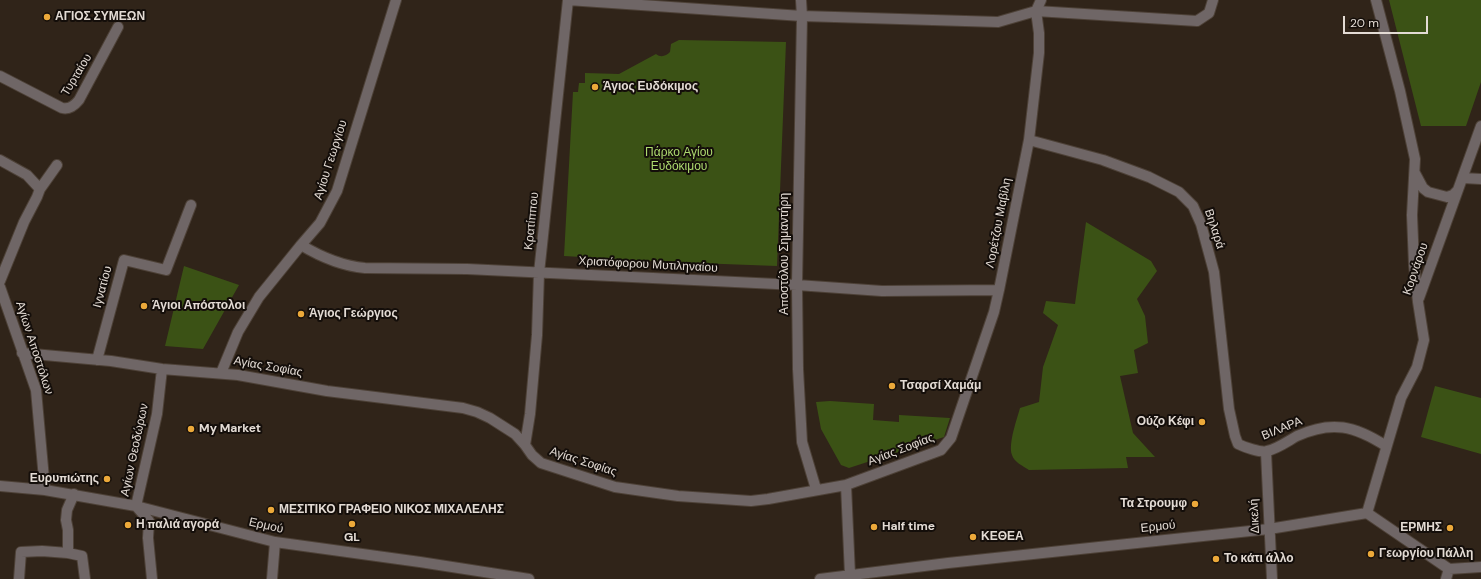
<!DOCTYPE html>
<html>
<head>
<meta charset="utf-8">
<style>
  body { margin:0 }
  #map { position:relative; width:1481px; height:579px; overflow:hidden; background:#302419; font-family:"DM Sans",sans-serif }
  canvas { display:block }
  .scale { position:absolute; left:1343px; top:16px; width:85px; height:18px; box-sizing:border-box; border:2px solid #e3dbd4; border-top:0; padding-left:5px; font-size:12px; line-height:14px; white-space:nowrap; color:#e3dbd4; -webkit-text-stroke:3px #140e0a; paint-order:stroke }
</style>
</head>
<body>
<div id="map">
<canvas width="1481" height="579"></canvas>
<div class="scale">20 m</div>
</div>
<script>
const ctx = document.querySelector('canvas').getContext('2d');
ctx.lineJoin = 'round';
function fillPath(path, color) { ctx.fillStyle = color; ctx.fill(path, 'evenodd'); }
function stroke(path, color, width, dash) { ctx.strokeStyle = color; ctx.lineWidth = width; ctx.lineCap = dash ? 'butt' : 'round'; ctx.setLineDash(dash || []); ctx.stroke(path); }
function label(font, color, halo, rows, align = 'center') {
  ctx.font = font + ' "DM Sans",sans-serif'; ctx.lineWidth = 4; ctx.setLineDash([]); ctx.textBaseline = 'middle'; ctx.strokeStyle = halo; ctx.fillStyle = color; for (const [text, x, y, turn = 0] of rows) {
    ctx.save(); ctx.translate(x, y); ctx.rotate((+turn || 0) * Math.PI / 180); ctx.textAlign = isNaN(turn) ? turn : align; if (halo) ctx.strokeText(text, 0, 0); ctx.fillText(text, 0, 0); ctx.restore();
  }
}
fillPath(new Path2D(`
  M 1389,0 L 1481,0 L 1481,82 L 1466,126 L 1421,126 Z
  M 679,40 L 786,42 L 777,266 L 669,262 L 564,256 L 573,92 L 578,92 L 579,83 L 585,83 L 585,73 L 619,74 L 656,54 C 661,58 666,56 670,52 L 671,44 Z
  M 1086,222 L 1151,261 L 1157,271 L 1137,299 L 1145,316 L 1148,343 L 1134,350 L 1138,373 L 1120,376 L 1133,433 L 1155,457 L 1126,457 L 1128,468 L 1029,470 C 1023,466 1014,462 1012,455 C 1008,444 1017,419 1020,408 L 1039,402 L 1043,367 L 1058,325 L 1043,313 L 1046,301 L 1075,304 Z
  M 184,266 L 239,285 L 203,349 L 165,346 Z
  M 1435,386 L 1481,398 L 1481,454 L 1421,437 Z
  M 830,401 L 874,404 L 873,420 L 899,422 L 899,415 L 950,418 L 944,437 L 849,468 L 841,465 L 821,429 L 816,402 Z`), '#3b5215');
const minor = new Path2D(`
  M 801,0 L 802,16 L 797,285 L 798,369 L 802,442 L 816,489
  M 0,76 L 62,108 C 70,110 75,105 79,100 L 118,27
  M 1029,140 L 1103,160 L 1149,177 L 1179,192 L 1193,206 L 1201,224 L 1214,272 L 1229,409 L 1235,436 L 1238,444 C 1244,447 1261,453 1267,451 C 1277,449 1288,441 1297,436 C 1332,420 1355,426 1386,446
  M 0,160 L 27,175 L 40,189 L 37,197 L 24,222 L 0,281
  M 1415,173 L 1423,188 L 1428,192 L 1447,197 L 1453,195 L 1458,190
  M 1463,178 L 1481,179
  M 40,189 L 57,165
  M 301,245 C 321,257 342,266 365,268 L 467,269 L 797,285 L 882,291 L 999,290
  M 0,287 L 36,390 L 45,490
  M 1419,298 L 1481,126
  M 22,353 L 111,361 L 162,369 L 238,375 L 327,391 L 463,408 L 477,412 L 490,418 L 515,434 L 525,445 L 532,455 L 541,463 L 615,487 L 678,496 L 751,501 L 768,499 L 846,485 L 941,450 L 951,438 L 994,312 L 999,290 L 1029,140 L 1039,53 L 1039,33 L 1036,11 L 1041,0
  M 97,360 L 124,260 L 166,270 L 191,205
  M 221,373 L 238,332 L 259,297 L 301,245 L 320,223 L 337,191 L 396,0
  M 525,445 L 530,414 L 537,335 L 539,273 L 568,0 L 802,16 L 998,22 L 1036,11 L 1197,21 L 1209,13 L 1213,0
  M 1266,452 L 1272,579
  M 846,485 L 850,575
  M 0,486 L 45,490 L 136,506 L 275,542 L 420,562 L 529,579
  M 74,494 L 67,510 L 66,520 L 68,530 L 68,553 L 82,556 L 85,579
  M 136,506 L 157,414 L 162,369
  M 136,506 L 149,521 L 148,538 L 152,579
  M 1367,513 L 1401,398 L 1417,367 L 1424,340 L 1418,302 L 1414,265 L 1412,215 L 1415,159 L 1400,91 L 1376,0
  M 19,579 L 21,552 L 42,551 L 68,553
  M 272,579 L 275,542
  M 820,579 L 948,563 L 1269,529 L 1367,513 L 1449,569 L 1481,567
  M 1446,579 L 1449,569`);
stroke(minor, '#4d4137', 12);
stroke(minor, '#6f6666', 10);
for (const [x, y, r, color] of [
  [47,17,4,"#eca93a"],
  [595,87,4,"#eca93a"],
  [144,306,4,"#eca93a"],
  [301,314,4,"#eca93a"],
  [892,386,4,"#eca93a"],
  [1202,422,4,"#eca93a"],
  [191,429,4,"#eca93a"],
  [107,479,4,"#eca93a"],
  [1195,504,4,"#eca93a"],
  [271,510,4,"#eca93a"],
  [352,524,4,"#eca93a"],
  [128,525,4,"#eca93a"],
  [874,527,4,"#eca93a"],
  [1450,528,4,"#eca93a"],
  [973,537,4,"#eca93a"],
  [1371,554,4,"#eca93a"],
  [1216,559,4,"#eca93a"]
]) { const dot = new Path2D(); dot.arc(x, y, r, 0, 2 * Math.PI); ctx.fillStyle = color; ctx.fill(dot); stroke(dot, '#140e0a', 1.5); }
label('bold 12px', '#e3dbd4', '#140e0a', [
  ["ΑΓΙΟΣ ΣΥΜΕΩΝ",55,17],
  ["Άγιος Ευδόκιμος",603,87],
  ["Άγιοι Απόστολοι",152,306],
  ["Άγιος Γεώργιος",309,314],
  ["Τσαρσί Χαμάμ",900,386],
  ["Ούζο Κέφι",1194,422,"right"],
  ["My Market",199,429],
  ["Ευρυπιώτης",99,479,"right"],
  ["Τα Στρουμφ",1187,504,"right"],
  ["ΜΕΣΙΤΙΚΟ ΓΡΑΦΕΙΟ ΝΙΚΟΣ ΜΙΧΑΛΕΛΗΣ",279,510],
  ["Η παλιά αγορά",136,525],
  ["Half time",882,527],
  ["ΕΡΜΗΣ",1442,528,"right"],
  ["ΚΕΘΕΑ",981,537],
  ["GL",352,538,"center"],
  ["Γεωργίου Πάλλη",1379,554],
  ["Το κάτι άλλο",1224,559]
], 'left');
label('12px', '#e3dbd4', '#140e0a', [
  ["Τυρταίου",77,75,-59],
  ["Αγίου Γεωργίου",331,160,-72],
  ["Κρατίππου",532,221,-84],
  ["Λορέτζου Μαβίλη",999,223,-79],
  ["Βηλαρά",1214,229,72],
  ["Αποστόλου Σημαντήρη",785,254,-90],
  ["Χριστόφορου Μυτιληναίου",648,265,3],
  ["Κορνάρου",1416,269,-71],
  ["Ιγνατίου",103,287,-75],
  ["Αγίων Αποστόλων",34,348,72],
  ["Αγίας Σοφίας",268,367,10],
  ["ΒΙΛΑΡΑ",1282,429,-22],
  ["Αγίων Θεοδώρων",135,450,-78],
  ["Αγίας Σοφίας",901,450,-21],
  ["Αγίας Σοφίας",583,462,18],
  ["Δικελή",1255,516,-93],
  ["Ερμού",266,526,13],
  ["Ερμού",1158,527,-6]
]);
label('12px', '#adda6f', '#140e0a', [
  ["Πάρκο Αγίου",679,153],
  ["Ευδόκιμου",679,167]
]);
</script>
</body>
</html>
